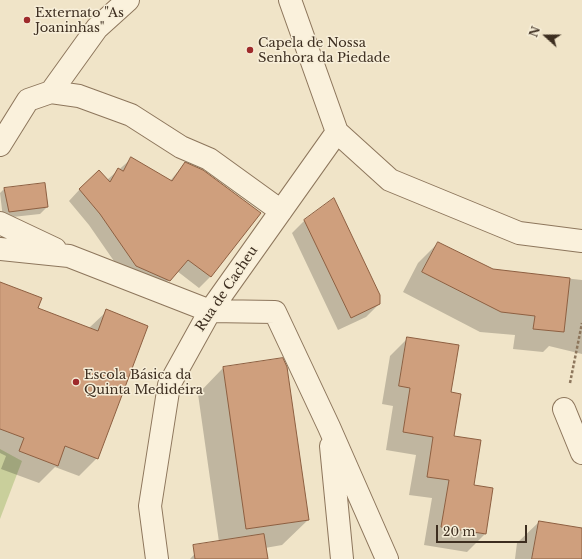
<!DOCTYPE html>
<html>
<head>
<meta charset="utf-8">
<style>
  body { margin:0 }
  #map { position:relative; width:582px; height:559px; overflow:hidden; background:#f0e4c8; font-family:"Libre Baskerville",serif }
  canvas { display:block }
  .north { position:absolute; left:526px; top:16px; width:40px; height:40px; -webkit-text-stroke:3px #f7eed8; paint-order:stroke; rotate:291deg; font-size:11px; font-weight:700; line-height:16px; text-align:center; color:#3d2e20 }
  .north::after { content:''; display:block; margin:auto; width:14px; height:18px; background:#3d2e20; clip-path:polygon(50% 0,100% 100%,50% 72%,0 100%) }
  .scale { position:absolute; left:436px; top:525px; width:91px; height:18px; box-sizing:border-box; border:2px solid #3d2e20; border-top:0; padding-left:5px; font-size:12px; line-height:14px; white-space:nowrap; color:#3d2e20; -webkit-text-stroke:3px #f7eed8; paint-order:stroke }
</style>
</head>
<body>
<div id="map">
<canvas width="582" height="559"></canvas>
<div class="north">N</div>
<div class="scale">20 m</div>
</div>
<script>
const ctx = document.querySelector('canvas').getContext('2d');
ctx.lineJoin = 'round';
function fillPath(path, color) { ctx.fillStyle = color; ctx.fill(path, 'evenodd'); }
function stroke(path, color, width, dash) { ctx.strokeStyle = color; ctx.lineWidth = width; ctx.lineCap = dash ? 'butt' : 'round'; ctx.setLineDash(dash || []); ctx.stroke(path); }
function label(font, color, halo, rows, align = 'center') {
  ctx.font = font + ' "Libre Baskerville",serif'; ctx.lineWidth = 3; ctx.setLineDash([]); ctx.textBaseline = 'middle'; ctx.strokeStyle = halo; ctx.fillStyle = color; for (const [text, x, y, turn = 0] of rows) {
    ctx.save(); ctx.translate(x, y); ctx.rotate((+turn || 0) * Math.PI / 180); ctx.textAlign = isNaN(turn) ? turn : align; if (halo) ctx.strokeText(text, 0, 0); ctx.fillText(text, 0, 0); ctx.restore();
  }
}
fillPath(new Path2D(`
  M 0,449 L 22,461 L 0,519 Z`), '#c9cf9b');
fillPath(new Path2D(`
  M 131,159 L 170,181 L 185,163 L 210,277 L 199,288 L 177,271 L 158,292 L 125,277 L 89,225 L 69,201 L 80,189 L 107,180 Z
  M 5,188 L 47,207 L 40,214 L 3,218 L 0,193 Z
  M 305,220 L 379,304 L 366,317 L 338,330 L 292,233 Z
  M 438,243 L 492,270 L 582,280 L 582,354 L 549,346 L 543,352 L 513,349 L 515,335 L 480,332 L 403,292 L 418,263 Z
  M 0,283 L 37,309 L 89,328 L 107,311 L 97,458 L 79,476 L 55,467 L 39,483 L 1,469 L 6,456 L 0,453 Z
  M 408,338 L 450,393 L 453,437 L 473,486 L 485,534 L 467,552 L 424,545 L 432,498 L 409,495 L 416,455 L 386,450 L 393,406 L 382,404 L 390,356 Z
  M 223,368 L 308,520 L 282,545 L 265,548 L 267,559 L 190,559 L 204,544 L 219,542 L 198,394 Z
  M 539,522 L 582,529 L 582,559 L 515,559 L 517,543 Z`), '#0003');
const building = new Path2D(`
  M 131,157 L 172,181 L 185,162 L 203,170 L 261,213 L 211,277 L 188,260 L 170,281 L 136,266 L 100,214 L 79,189 L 99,170 L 110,182 L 118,168 L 123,171 Z
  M 45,183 L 48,207 L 9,212 L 4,188 Z
  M 334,198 L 380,295 L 380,304 L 351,318 L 304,220 Z
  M 438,242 L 493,269 L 570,278 L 564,332 L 533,329 L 535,316 L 501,312 L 422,272 Z
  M 0,282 L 42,298 L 38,308 L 98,331 L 106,309 L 148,326 L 98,459 L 65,446 L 58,466 L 19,451 L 24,438 L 0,429 Z
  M 407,337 L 459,345 L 451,392 L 461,394 L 454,436 L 481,440 L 474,485 L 493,488 L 486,534 L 441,527 L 449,480 L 427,477 L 433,437 L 403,432 L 410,388 L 399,386 Z
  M 283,358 L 287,367 L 309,520 L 246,529 L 223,367 Z
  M 539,521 L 582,528 L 582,559 L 532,559 Z
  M 264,534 L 268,559 L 195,559 L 193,545 Z`);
fillPath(building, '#cf9f7d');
stroke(building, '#8d5f41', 1);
const minor = new Path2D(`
  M 290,0 L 337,132 L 390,180 L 519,233 L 582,241
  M 51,92 L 97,28 L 128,0
  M 0,145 L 28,100 L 51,92 L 79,96 L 131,115 L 181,147 L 209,159 L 281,211
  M 0,223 L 55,249
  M 0,249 L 69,256 L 210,311 L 275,312 L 329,427 L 387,559
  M 564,409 L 582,453
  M 331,446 L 342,559
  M 157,559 L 150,506 L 169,385 L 210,311 L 337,132`);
stroke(minor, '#8d765c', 24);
stroke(new Path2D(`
  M 570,383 L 582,323`), '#8d765c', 2.5, [3, 2]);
stroke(minor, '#faf1dc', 22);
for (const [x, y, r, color] of [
  [27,20,4,"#9e2a2b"],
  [250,50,4,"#9e2a2b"],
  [76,382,4,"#9e2a2b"]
]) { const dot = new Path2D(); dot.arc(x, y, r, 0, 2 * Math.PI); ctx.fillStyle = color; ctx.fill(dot); stroke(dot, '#f7eed8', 1.5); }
label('13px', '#3d2e20', '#f7eed8', [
  ["Externato \"As",35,13],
  ["Joaninhas\"",35,28],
  ["Capela de Nossa",258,43],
  ["Senhora da Piedade",258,58],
  ["Escola Básica da",84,375],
  ["Quinta Medideira",84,390]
], 'left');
label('13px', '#3d2e20', '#f7eed8', [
  ["Rua de Cacheu",227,289,-56]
]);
</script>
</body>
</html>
